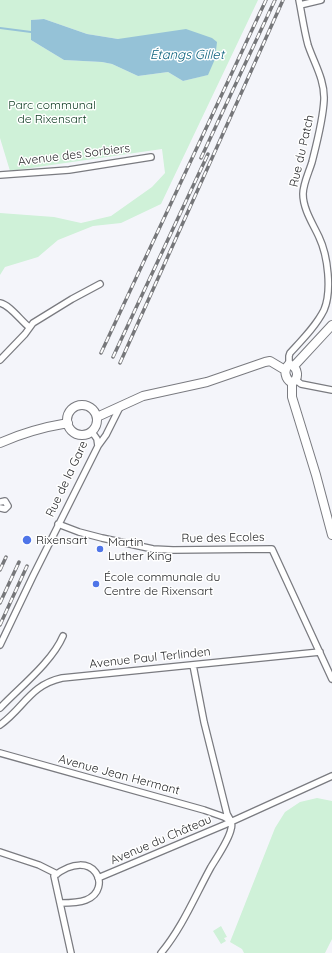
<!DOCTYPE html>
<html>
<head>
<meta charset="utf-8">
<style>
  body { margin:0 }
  canvas { display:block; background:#f4f5fa }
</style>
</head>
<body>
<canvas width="332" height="953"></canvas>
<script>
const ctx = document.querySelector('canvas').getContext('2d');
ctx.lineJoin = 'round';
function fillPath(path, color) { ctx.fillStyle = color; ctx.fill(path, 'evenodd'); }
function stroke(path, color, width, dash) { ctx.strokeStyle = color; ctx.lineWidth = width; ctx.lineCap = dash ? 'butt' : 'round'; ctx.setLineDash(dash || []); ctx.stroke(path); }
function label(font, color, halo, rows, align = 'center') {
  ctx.font = font + ' Quicksand,sans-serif'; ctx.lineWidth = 3; ctx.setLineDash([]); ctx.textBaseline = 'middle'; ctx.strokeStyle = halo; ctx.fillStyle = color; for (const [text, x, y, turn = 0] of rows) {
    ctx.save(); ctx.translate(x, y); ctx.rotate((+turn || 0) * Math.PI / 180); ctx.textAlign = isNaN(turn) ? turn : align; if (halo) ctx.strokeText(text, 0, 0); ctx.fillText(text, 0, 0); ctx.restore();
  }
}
fillPath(new Path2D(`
  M 0,0 L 258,0 L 161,204 L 121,223 L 93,226 L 58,240 L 38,257 L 5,267 L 0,275 L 0,213 L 54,217 L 81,223 L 111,216 L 152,187 L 165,173 L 162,149 L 10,171 L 0,138 ZM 44,19 L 87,34 L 118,39 L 207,75 L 183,81 L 168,72 L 138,76 L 112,64 L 102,62 L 64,60 L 31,40 L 31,20 Z
  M 317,798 L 332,801 L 332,939 L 325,953 L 244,953 L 242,949 L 230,942 L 275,828 L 285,812 L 300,802 Z
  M 221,926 L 227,937 L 224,938 L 226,941 L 221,944 L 213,931 Z`), '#cff1d8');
fillPath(new Path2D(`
  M 44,19 L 87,34 L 118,39 L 186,29 L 212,38 L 217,42 L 215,59 L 208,75 L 183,81 L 168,72 L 138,76 L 112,64 L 102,62 L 64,60 L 31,40 L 31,20 Z`), '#95c2d7');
stroke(new Path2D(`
  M 0,28 L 31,32`), '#95c2d7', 2);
const street = new Path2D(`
  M 300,5 L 321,0
  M 0,175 L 69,170 L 151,157
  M 0,303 C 10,305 21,321 29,327
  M 0,360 L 25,334 L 33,323 L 72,299 L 100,284
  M 289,364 L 289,356 L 290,353 C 302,340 316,326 324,310 C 332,291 328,256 319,237 C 313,224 303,209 303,194 C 303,184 309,172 312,162 C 317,142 323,120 324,100 C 325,80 314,63 308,45 C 304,30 302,15 299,0
  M 296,380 L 301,384 L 332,390
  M 98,446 L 106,435 L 120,407
  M 0,502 L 5,501 L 8,506 L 5,509 L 0,508
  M 58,524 L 79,532 L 102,538 L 153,549 L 173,550 L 272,549 L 332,679
  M 0,645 L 33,576 L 98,446 L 97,439 L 92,432
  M 0,708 C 20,687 52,662 63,636
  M 0,725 C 24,708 30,685 62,678 L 320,652
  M 0,753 L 204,810 L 224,817 L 229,820
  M 0,852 L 39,865 L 57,874
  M 98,878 L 224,825 L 332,776
  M 61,903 C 69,903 78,903 86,900 C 114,889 94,845 54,876 L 71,953
  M 161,953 C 182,928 195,896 211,867 C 217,857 229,840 231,829 C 233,823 230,819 227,814 L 204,722 L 193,665`);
const secondary = new Path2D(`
  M 289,364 C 298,367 300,378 292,383 C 285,379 283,370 289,364 Z
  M 294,366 L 332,325
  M 292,383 L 292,397 L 316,475 L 332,535
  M67 420a15 15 0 1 1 30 0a15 15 0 1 1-30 0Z
  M 97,417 L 143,396 L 207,382 L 265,362 L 270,361 L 285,370
  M 0,443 C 22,433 44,427 68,423`);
stroke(street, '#7a7b80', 8);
stroke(secondary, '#7a7b80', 10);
stroke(street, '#fff', 5.5);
stroke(secondary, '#fff', 8);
const rail = new Path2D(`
  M 201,158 L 275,0
  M 101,353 L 266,0
  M 113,357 L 208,154
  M 120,363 L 283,0
  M 0,570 L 6,557
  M 0,603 L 19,562
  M 0,625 L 27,566`);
stroke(rail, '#76777a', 3.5);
stroke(rail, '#fff', 2, [6]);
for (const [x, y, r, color] of [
  [27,540,5,"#4f75e8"],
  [100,549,4,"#4f75e8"],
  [96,584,4,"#4f75e8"]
]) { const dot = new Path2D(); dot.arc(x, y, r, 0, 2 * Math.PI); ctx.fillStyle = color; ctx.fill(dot); stroke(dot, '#fff', 1.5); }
label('12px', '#09381d', '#fff', [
  ["Parc communal",52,105],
  ["de Rixensart",52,119]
]);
label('12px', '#1f2022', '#fff', [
  ["Rue du Patch",302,151,-77],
  ["Avenue des Sorbiers",74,155,-7],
  ["Rue de la Gare",67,479,-65],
  ["Rue des Ecoles",223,538,-1],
  ["Avenue Paul Terlinden",150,658,-6],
  ["Avenue Jean Hermant",119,775,15],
  ["Avenue du Château",161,840,-23]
]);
label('12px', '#1f2022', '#fff', [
  ["Rixensart",36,540],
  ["Martin",108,542],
  ["Luther King",108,556],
  ["École communale du",104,577],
  ["Centre de Rixensart",104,591]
], 'left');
label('italic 13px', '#09607c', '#fff', [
  ["Étangs Gillet",187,55]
]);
</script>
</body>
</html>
